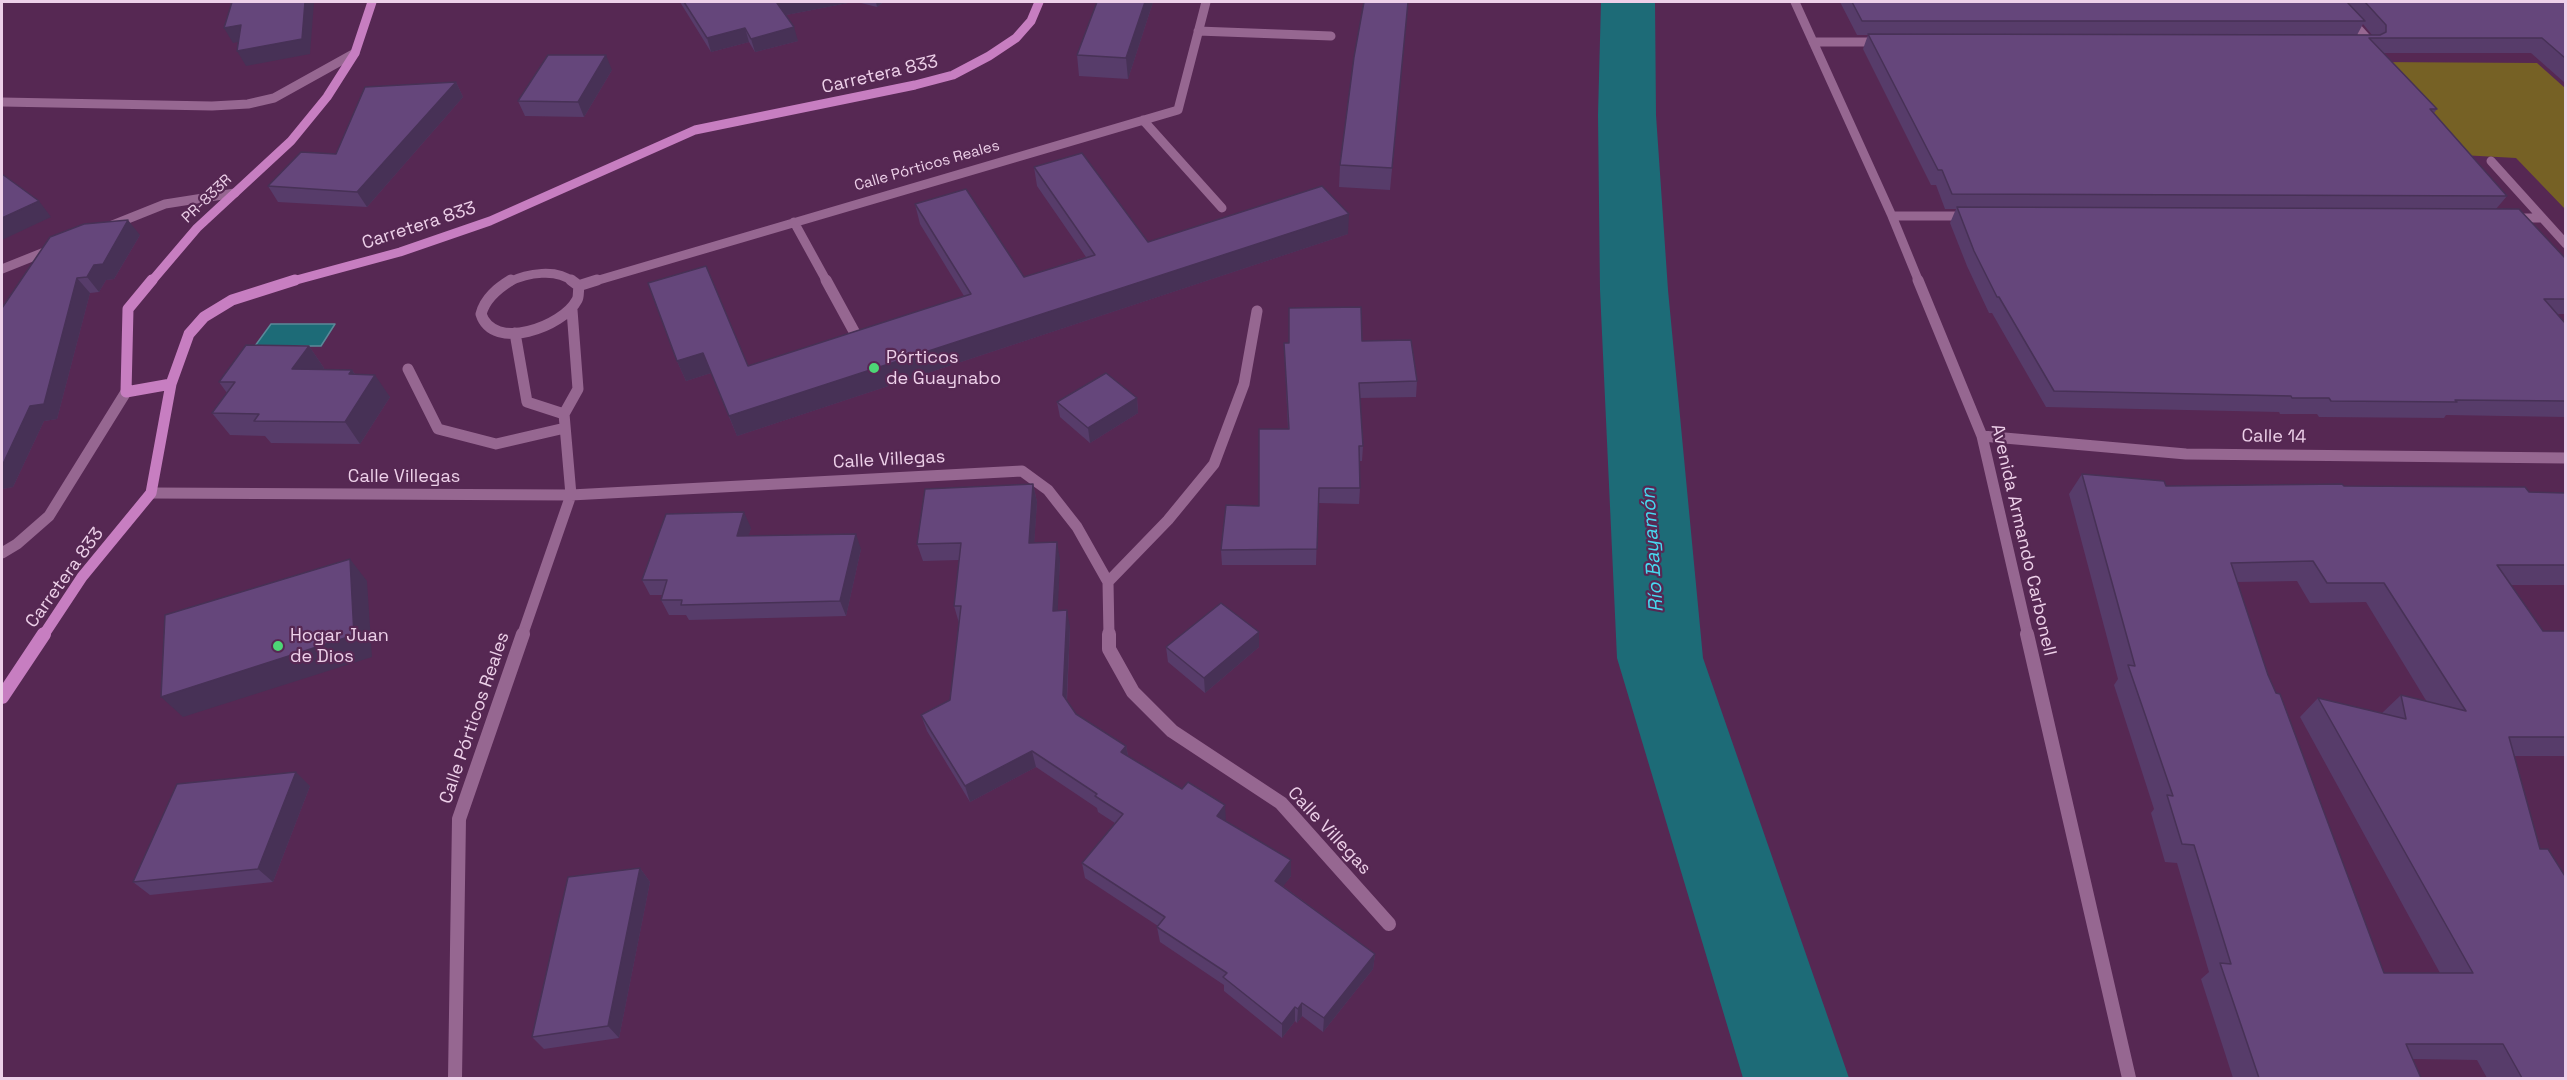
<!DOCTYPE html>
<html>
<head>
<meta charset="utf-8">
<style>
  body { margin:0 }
  #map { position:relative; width:2567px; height:1080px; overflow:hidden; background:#562853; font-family:"Space Grotesk",sans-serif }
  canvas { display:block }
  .frame { position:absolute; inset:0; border:3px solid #edd0e9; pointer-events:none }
</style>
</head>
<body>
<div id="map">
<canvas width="2567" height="1080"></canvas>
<div class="frame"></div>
</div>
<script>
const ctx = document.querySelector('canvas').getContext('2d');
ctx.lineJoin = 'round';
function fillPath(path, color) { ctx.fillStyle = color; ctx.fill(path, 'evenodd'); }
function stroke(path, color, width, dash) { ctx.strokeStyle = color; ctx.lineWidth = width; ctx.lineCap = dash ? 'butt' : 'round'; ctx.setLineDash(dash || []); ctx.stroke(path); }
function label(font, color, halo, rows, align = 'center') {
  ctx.font = font + ' "Space Grotesk",sans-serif'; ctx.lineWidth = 4.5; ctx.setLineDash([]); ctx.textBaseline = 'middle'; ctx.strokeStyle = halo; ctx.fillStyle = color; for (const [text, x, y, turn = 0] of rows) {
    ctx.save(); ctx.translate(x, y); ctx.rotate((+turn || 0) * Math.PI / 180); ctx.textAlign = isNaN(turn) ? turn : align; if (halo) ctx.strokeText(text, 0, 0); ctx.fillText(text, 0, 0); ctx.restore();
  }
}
fillPath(new Path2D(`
  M 2374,62 L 2537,63 L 2565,88 L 2565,209 L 2516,158 L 2461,155 Z`), '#766125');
const water = new Path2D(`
  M 271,324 L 335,324 L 321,346 L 255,346 Z`);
fillPath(water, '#1d6b77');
stroke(water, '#5b8999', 1.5);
fillPath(new Path2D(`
  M 1601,2 L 1655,2 L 1656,115 L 1668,290 L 1703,658 L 1849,1078 L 1743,1078 L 1617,658 L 1600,290 L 1598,115 Z`), '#1d6b77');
stroke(new Path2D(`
  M 1795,2 L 1892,216 L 1919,282
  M 2334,2 L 2371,43
  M 1198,31 L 1331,36
  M 1813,42 L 1881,42
  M 2,102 L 212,106 L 248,104 L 274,98 L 355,53
  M 1143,120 L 1222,208
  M 2491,161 L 2566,244
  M 1892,216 L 1968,216
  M 2513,218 L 2542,218
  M 794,222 L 827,282
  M 110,226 L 165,204 L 235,193
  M 2,269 L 52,249
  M 509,282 C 527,273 557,268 573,282
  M 592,282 L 1178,110 L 1206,2`), '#966791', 9);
stroke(new Path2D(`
  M 511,280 C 498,288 485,298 481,314 C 493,352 563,327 577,300 C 579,297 578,291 579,286 L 571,280
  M 826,280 L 856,335
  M 1918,280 L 1982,436 L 2028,636
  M 578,286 L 597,280
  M 515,333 L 527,402 L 564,414
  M 408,369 L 438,429 L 496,444 L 565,428
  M 1982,436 L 2186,454 L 2566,458
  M 151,493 L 571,495 L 1022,471 L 1048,490 L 1077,527 L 1108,582 L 1109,636
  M 2,553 L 17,544 L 49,516 L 126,392
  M 1108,582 L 1168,520 L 1214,464 L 1244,384 L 1257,311
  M 522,636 L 571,495 L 564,414 L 578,389 L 572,310`), '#966791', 11);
stroke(new Path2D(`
  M 1109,634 L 1109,649 L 1133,692 L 1172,731 L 1281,803 L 1389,924
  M 2027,634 L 2129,1078
  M 455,1078 L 459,819 L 523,634`), '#966791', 14);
stroke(new Path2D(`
  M 151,282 L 197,228 L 291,141 L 327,97 L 355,53 L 372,2
  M 289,282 L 400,252 L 490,221 L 695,130 L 915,85 L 953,75 L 989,56 L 1016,38 L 1031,21 L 1039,2`), '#c77ec1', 9);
stroke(new Path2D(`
  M 152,280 L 128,309 L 126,392 L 171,384
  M 43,636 L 82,577 L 151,493 L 171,384 L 189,334 L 204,317 L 232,300 L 295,280`), '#c77ec1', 11);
stroke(new Path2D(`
  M 2,697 L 44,634`), '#c77ec1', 14);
fillPath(new Path2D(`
  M 680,2 L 853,2 L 786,15 L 798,41 L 755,52 L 749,42 L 711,52 Z
  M 857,2 L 904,2 L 882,3 L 877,7 Z
  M 1153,2 L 1128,79 L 1079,76 L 1077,55 Z
  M 1408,2 L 1390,190 L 1339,187 L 1340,165 Z
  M 1840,2 L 2565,2 L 2565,83 L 2531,53 L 2383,53 L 2437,109 L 2434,113 L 2507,196 L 2496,209 L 2565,258 L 2565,314 L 2558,314 L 2565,323 L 2565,417 L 2446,415 L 2444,418 L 2319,417 L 2317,414 L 2280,414 L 2279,412 L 2046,407 L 1992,313 L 1989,313 L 1967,266 L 1950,223 L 1956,209 L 1945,209 L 1936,185 L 1931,185 L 1863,49 L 1868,35 L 1857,35 ZM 2363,24 L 2372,35 L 2357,35 Z
  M 612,70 L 584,117 L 525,116 L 518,101 Z
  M 456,82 L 463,97 L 367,207 L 278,202 L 268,186 L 336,154 Z
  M 1034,167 L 1148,242 L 1348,234 L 737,436 L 711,373 L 686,381 L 677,361 L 748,366 L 964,296 L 920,224 L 915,204 L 1024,277 L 1086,257 L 1037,186 Z
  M 140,235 L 114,279 L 106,280 L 99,292 L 90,293 L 57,419 L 44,421 L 13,487 L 2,489 L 2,308 Z
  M 1362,341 L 1417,381 L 1416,397 L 1360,398 L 1363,446 L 1362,461 L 1359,461 L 1360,488 L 1359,504 L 1318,503 L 1316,565 L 1222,565 L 1221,550 L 1259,506 L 1288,429 L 1284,343 Z
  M 309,346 L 324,368 L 323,370 L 352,370 L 355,374 L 390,397 L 360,444 L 271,443 L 265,436 L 230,435 L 212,413 L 227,393 L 219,382 Z
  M 1137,398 L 1138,413 L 1090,443 L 1060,417 L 1057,402 Z
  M 2082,474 L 2166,486 L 2344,486 L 2529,492 L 2565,493 L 2565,585 L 2511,585 L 2543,631 L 2565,631 L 2565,756 L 2514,756 L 2565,1078 L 2487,1078 L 2477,1060 L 2413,1059 L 2421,1078 L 2233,1078 L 2201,979 L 2209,972 L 2177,863 L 2165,862 L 2151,813 L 2154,809 L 2114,685 L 2118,679 L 2069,494 ZM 2297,581 L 2310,603 L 2366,602 L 2427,702 L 2401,695 L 2382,713 L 2318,698 L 2300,717 L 2440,973 L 2384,973 L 2268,675 L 2237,582 Z
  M 1033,484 L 1037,502 L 1034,543 L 1060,559 L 1057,611 L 1070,627 L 1067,701 L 1076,714 L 1126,746 L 1128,756 L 1226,821 L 1291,860 L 1291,876 L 1283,886 L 1375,954 L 1373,969 L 1323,1032 L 1302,1016 L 1297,1023 L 1295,1021 L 1282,1038 L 1224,991 L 1224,985 L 1160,942 L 1157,927 L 1158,926 L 1085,878 L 1082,863 L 1115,823 L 1098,812 L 1097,808 L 1036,767 L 970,802 L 927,731 L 921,715 L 950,700 L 959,623 L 954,606 L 959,560 L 923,561 L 917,544 Z
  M 751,528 L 748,536 L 861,549 L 846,616 L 689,620 L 686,615 L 669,615 L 661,600 L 662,595 L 650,595 L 642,580 Z
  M 1166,647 L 1259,647 L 1205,693 L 1168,662 Z
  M 310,786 L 273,882 L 150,895 L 133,882 Z
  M 640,868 L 650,882 L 619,1038 L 544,1049 L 532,1037 Z`), '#573c6a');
fillPath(new Path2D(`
  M 305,2 L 314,2 L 310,54 L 246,66 L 237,51 Z
  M 784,2 L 853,2 L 781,16 L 777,3 Z
  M 876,2 L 881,2 L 882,3 L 877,7 Z
  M 1145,2 L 1153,2 L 1128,79 L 1126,58 Z
  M 241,25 L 249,40 L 233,43 L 224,28 Z
  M 794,27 L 798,41 L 755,52 L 751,39 Z
  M 745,28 L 749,42 L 711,52 L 707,38 Z
  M 606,55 L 612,70 L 584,117 L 578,102 Z
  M 456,82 L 463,97 L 367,207 L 357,192 Z
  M 39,201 L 51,217 L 2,240 L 2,218 Z
  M 1349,214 L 1348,234 L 737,436 L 729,416 Z
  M 128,220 L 140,235 L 114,279 L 106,280 L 99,292 L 87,277 L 94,265 Z
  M 77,278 L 90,293 L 57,419 L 44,421 L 13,487 L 2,489 L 2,466 Z
  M 309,346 L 324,368 L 308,392 L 292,369 Z
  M 703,353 L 711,373 L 686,381 L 677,361 Z
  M 352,370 L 365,390 L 375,375 L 390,397 L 360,444 L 345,422 L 349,374 Z
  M 1137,398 L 1138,413 L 1090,443 L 1088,428 Z
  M 1033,484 L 1037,502 L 1033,561 L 1029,543 Z
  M 744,512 L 751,528 L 744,551 L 737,536 Z
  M 856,534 L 861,549 L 846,616 L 840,601 Z
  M 1057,542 L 1060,559 L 1057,628 L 1053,611 Z
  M 350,559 L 367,581 L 372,657 L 183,717 L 161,697 Z
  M 1067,610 L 1070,627 L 1066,712 L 1063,695 Z
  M 1259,632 L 1259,647 L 1205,693 L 1204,678 Z
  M 1126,746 L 1129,762 L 1121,752 Z
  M 1032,751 L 1036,767 L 970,802 L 965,786 Z
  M 296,772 L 310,786 L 273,882 L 258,869 Z
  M 1225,805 L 1226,821 L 1217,816 Z
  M 1291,860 L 1291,876 L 1276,896 L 1275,881 Z
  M 640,868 L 650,882 L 619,1038 L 608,1026 Z
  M 1375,954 L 1373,969 L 1323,1032 L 1324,1018 Z
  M 1302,1003 L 1302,1016 L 1297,1023 L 1298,1009 Z
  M 1295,1007 L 1295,1021 L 1282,1038 L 1282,1024 Z`), '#473156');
const building = new Path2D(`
  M 232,2 L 305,2 L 302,39 L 237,51 L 241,25 L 224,28 Z
  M 684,2 L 784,2 L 777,3 L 794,27 L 751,39 L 745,28 L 707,38 Z
  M 1097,2 L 1145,2 L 1126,58 L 1077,55 Z
  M 1364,2 L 1408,2 L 1392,168 L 1340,165 L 1354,57 Z
  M 1852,2 L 2347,2 L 2365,21 L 1862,21 Z
  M 2365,2 L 2565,2 L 2565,58 L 2542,38 L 2369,38 L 2437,109 L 2430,109 L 2507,196 L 1952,194 L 1942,170 L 1938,170 L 1868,34 L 2380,35 L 2386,32 L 2386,25 Z
  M 548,55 L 606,55 L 578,102 L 518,101 Z
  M 456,82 L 357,192 L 268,186 L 301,152 L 336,154 L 365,87 Z
  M 1082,153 L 1148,242 L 1322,186 L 1349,214 L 729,416 L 703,353 L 677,361 L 648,283 L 706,266 L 748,366 L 971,294 L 915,204 L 966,189 L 1024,277 L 1095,255 L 1034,167 Z
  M 2,174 L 39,201 L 2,218 Z
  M 1957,207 L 2519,209 L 2565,258 L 2565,299 L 2544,299 L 2565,323 L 2565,401 L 2455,400 L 2457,402 L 2331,401 L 2329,398 L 2292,398 L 2291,396 L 2054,391 L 1999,297 L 1997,297 L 1974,251 Z
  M 128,220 L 103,264 L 94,265 L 87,277 L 77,278 L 44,404 L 30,406 L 2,466 L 2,308 L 50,237 L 84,224 Z
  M 1361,307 L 1362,341 L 1411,340 L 1417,381 L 1359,383 L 1363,446 L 1359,446 L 1360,488 L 1319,488 L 1317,549 L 1221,550 L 1226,505 L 1259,506 L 1259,429 L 1289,429 L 1284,343 L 1289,343 L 1289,308 Z
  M 246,345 L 309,346 L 292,369 L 352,370 L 349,374 L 375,375 L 345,422 L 254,421 L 259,414 L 212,413 L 235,382 L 219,382 Z
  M 1106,373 L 1137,398 L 1088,428 L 1057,402 Z
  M 2082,474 L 2164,481 L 2166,486 L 2342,484 L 2344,486 L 2525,487 L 2529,492 L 2565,493 L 2565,565 L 2497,565 L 2543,631 L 2565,631 L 2565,737 L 2509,737 L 2540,849 L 2548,849 L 2565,876 L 2565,1078 L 2522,1078 L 2503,1044 L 2406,1044 L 2421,1078 L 2259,1078 L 2220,963 L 2231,964 L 2194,845 L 2182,844 L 2167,795 L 2173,796 L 2128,665 L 2135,666 ZM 2313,561 L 2327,583 L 2384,583 L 2466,711 L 2401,695 L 2406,719 L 2318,698 L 2473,973 L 2384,973 L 2280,694 L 2276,693 L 2268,675 L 2231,563 Z
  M 1033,484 L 1029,543 L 1057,542 L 1053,611 L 1067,610 L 1063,695 L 1076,714 L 1126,746 L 1121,752 L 1182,789 L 1188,782 L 1225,805 L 1217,816 L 1291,860 L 1275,881 L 1375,954 L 1324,1018 L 1302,1003 L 1298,1009 L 1295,1007 L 1282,1024 L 1223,977 L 1227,973 L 1157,927 L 1165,917 L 1082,863 L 1123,814 L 1095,796 L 1097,794 L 1032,751 L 965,786 L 921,715 L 950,700 L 961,606 L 954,606 L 961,543 L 917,544 L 925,489 Z
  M 744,512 L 737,536 L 856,534 L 840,601 L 681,605 L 682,600 L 661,600 L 667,580 L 642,580 L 666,514 Z
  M 350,559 L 354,635 L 161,697 L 165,615 Z
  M 1221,603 L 1259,632 L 1204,678 L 1166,647 Z
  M 296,772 L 258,869 L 133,882 L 177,784 Z
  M 640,868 L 608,1026 L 532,1037 L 568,877 Z`);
fillPath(building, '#65467b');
stroke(building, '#473156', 1.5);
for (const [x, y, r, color] of [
  [874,368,6,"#4dd676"],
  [278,646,6,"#4dd676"]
]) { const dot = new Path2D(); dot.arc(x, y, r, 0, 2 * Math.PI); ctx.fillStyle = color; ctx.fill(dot); stroke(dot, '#562853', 2); }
label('15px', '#edd0e9', '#562853', [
  ["Calle Pórticos Reales",927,166,-16],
  ["PR-833R",207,199,-44]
]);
label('18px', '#edd0e9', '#562853', [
  ["Carretera 833",880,75,-13],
  ["Carretera 833",419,226,-18],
  ["Calle 14",2274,437,1],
  ["Calle Villegas",889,460,-3],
  ["Calle Villegas",404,477],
  ["Avenida Armando Carbonell",2023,540,77],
  ["Carretera 833",65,578,-54],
  ["Calle Pórticos Reales",475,718,-71],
  ["Calle Villegas",1329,831,47]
]);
label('18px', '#edd0e9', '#562853', [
  ["Pórticos",886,358],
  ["de Guaynabo",886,379],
  ["Hogar Juan",290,636],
  ["de Dios",290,657]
], 'left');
label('italic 20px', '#47d9ef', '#562853', [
  ["Río Bayamón",1653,550,-94]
]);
</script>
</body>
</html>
